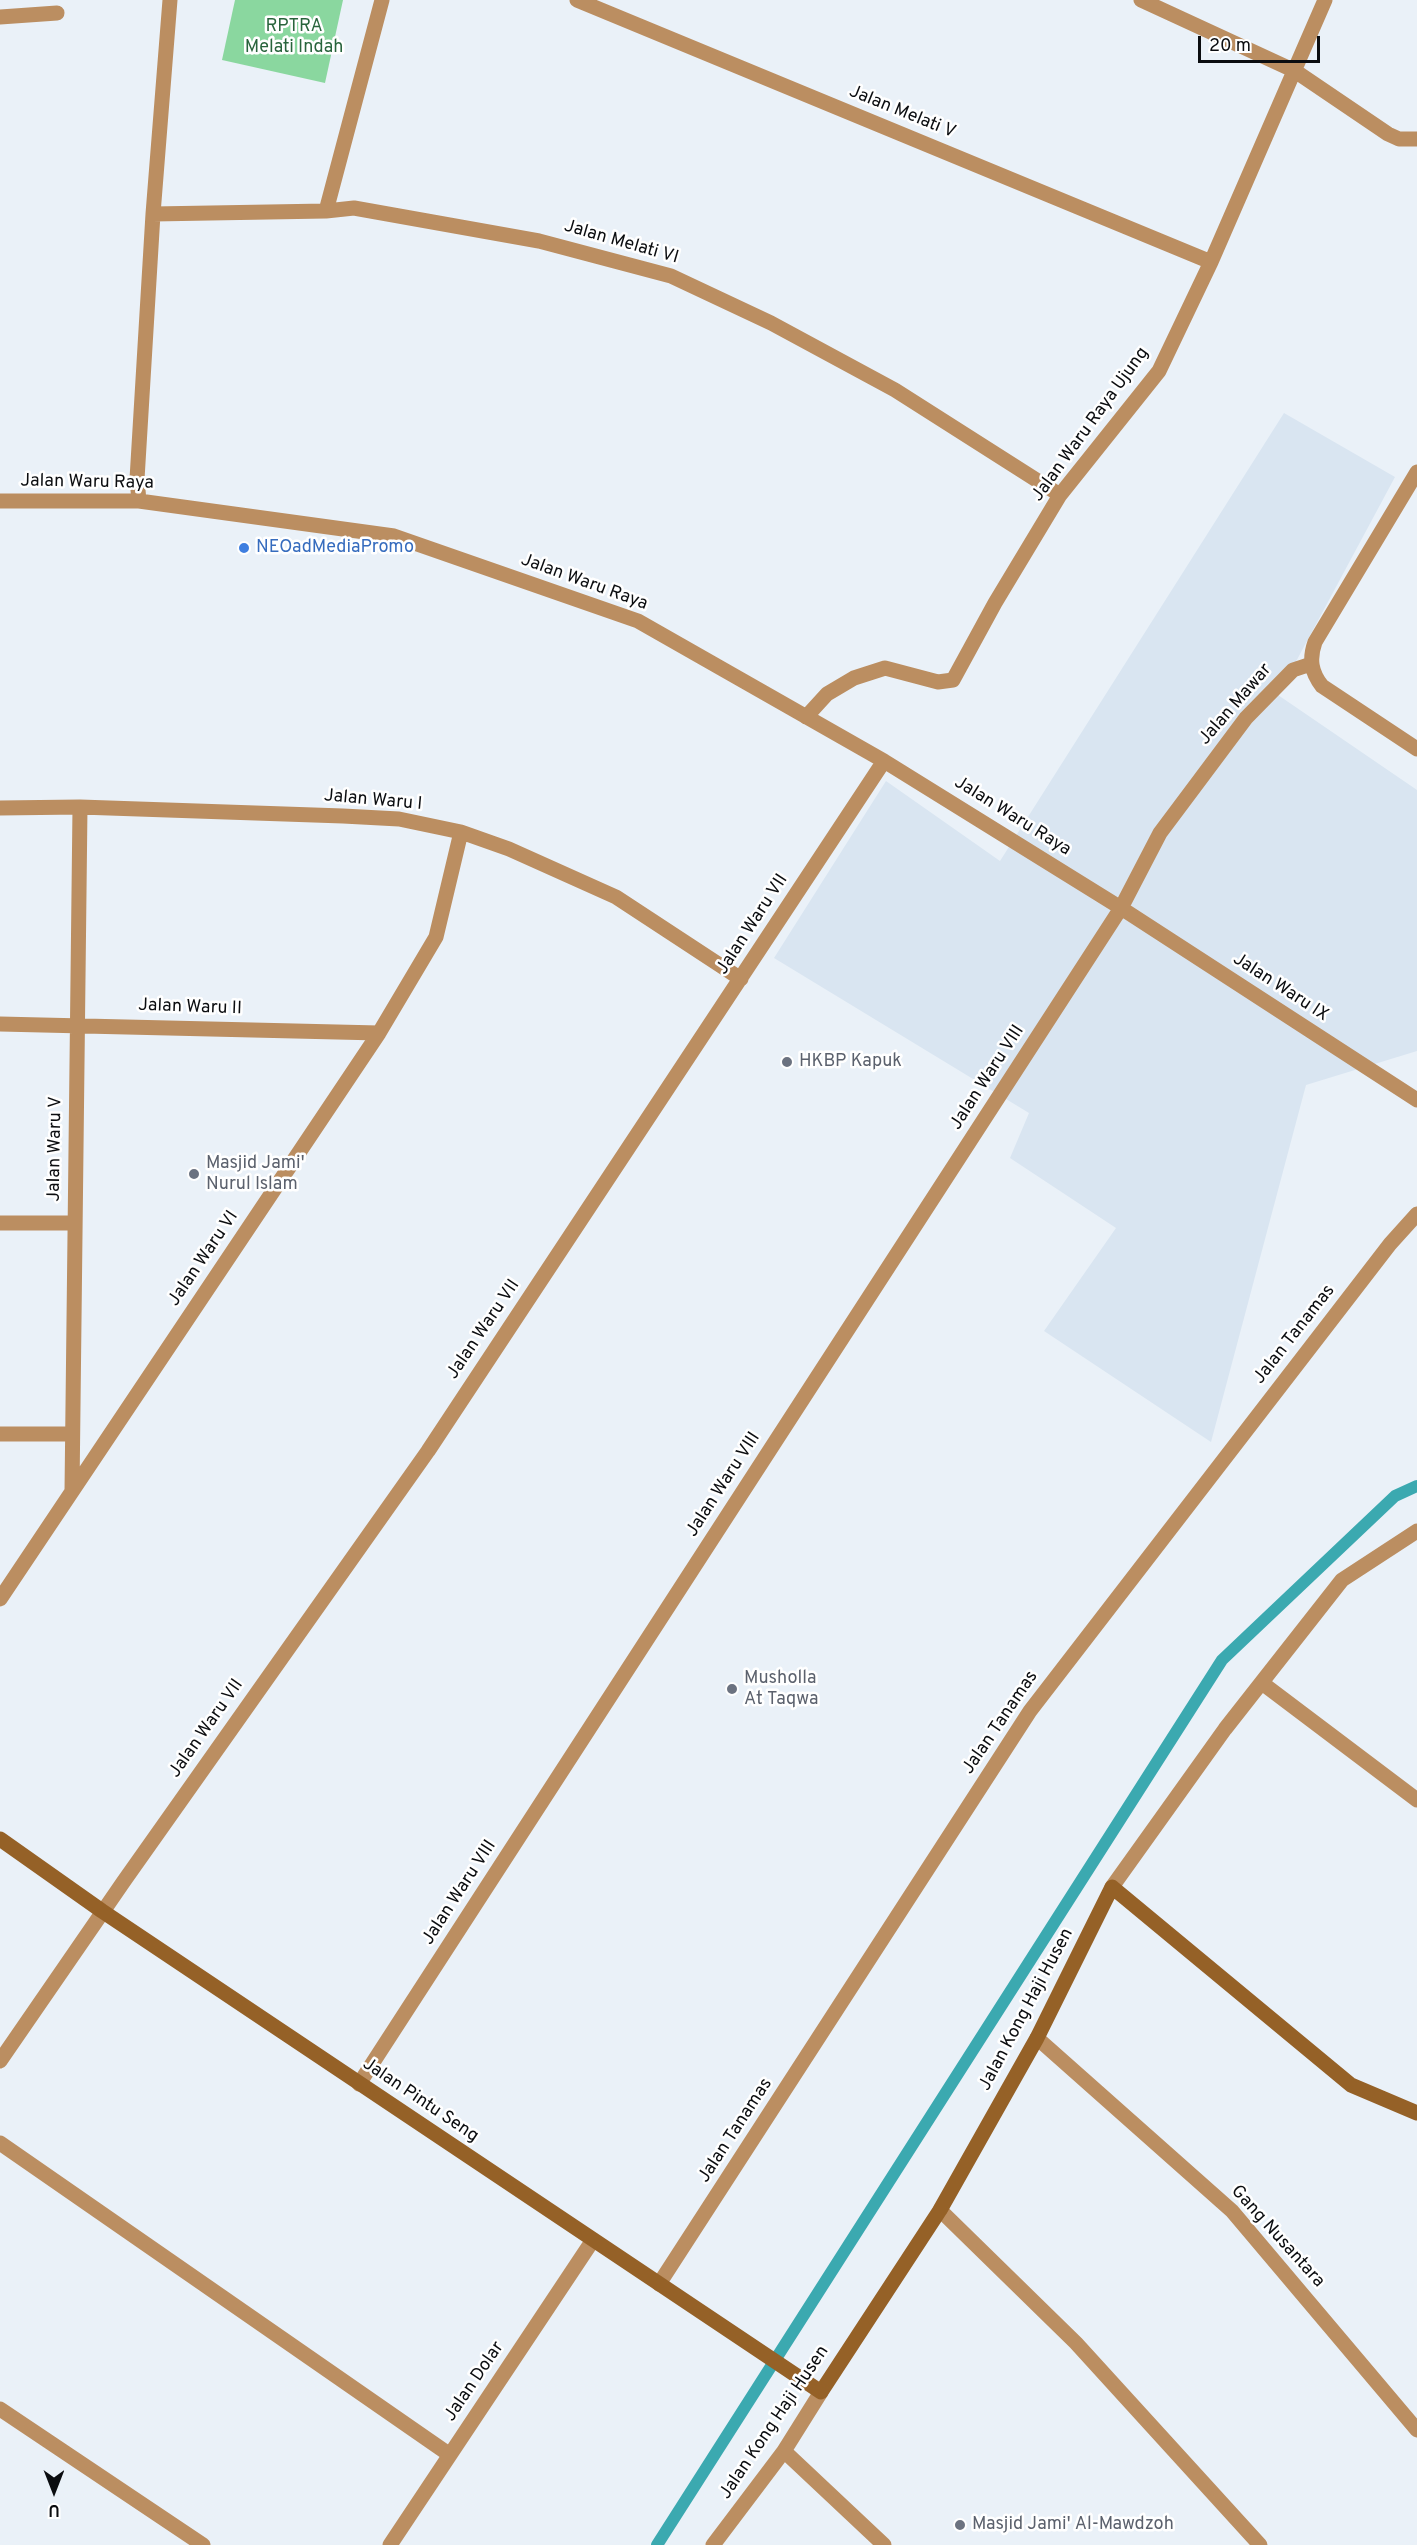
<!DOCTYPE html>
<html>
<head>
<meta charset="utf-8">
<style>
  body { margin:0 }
  #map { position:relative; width:1417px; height:2545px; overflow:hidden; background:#eaf1f8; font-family:Overpass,sans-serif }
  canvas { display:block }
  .north { position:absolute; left:24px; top:2461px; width:60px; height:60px; -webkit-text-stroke:4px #fff; paint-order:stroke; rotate:180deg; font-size:16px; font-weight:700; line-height:24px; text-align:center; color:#0b0d10 }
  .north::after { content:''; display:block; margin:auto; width:21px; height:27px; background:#0b0d10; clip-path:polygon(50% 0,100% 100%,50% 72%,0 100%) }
  .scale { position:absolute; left:1198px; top:36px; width:122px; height:27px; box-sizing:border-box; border:3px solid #0b0d10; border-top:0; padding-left:8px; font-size:18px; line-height:21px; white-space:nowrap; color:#0b0d10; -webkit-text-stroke:4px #fff; paint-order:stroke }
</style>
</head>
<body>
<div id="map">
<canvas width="1417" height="2545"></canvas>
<div class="north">U</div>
<div class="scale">20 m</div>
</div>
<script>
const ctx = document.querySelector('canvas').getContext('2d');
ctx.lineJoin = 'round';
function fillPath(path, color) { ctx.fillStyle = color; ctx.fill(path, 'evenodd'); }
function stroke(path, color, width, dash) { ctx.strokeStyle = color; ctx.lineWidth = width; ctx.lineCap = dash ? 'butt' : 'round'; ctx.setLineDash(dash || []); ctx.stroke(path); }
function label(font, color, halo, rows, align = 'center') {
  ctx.font = font + ' Overpass,sans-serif'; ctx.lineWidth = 5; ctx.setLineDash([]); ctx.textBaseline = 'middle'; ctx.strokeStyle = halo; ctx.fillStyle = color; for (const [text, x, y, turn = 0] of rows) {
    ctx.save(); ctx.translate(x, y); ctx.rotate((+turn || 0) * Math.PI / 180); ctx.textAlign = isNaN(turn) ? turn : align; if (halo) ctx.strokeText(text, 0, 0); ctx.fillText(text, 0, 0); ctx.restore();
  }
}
fillPath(new Path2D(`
  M 1284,413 L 1395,477 L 1278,695 L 1417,790 L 1417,1051 L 1306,1085 L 1211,1442 L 1044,1331 L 1116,1228 L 1010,1158 L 1029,1113 L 774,958 L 886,781 L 1000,861 Z`), '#d9e5f1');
fillPath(new Path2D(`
  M 235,0 L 343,0 L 325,83 L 222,60 Z`), '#8ad79f');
stroke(new Path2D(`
  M 657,2545 L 1222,1660 L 1395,1496 L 1417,1486`), '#3ba9b0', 12);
stroke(new Path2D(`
  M 577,0 L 1211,262
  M 1141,0 L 1295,71 L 1388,134 L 1399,139 L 1417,139
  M 0,17 L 57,13
  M 326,211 L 382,0
  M 153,214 L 326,211 L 354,208 L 539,241 L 671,276 L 771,323 L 895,390 L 1060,495
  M 1417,472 L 1315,642 C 1309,659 1311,672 1322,686 L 1417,749
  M 0,501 L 139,501 L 394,536 L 638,621 L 884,761 L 1121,908 L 1417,1100
  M 139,501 L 137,479 L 153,214 L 170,0
  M 806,717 L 827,694 L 854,678 L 885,668 L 938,682 L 953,680 L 995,603 L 1060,495 L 1159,371 L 1211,262 L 1325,0
  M 0,808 L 80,807 L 343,816 L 399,819 L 461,832 L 509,849 L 616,897 L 741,979
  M 0,1024 L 379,1033
  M 0,1223 L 75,1223
  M 0,1434 L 72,1434
  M 72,1491 L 80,807
  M 0,1599 L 379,1033 L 436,937 L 461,832
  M 1262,1683 L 1417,1800
  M 1112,1887 L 1225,1729 L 1342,1580 L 1417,1531
  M 1037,2038 L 1232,2211 L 1417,2430
  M 0,2061 L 124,1881 L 428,1451 L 884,761
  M 359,2084 L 1121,908 L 1160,833 L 1246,718 L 1293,670 L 1311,664
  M 0,2143 L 450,2455
  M 940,2210 L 1076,2343 L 1260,2545
  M 659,2284 L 1030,1711 L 1390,1244 L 1417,1214
  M 0,2409 L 203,2545
  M 784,2451 L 884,2545
  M 390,2545 L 593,2240
  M 713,2545 L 784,2451 L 821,2392`), '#bb8e61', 15);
stroke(new Path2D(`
  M 0,1839 L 102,1911 L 821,2392 L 940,2210 L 1037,2038 L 1112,1887 L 1351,2085 L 1417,2113`), '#956127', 15);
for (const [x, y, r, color] of [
  [244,548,6,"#3f7fe0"],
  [787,1062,6,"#6b7280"],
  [194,1174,6,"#6b7280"],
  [732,1689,6,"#6b7280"],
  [960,2525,6,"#6b7280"]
]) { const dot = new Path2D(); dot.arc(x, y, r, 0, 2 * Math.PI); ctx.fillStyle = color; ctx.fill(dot); stroke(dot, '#fff', 2); }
label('18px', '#28643c', '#fff', [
  ["RPTRA",294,27],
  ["Melati Indah",294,48]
]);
label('18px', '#0b0d10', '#fff', [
  ["Jalan Melati V",902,113,22],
  ["Jalan Melati VI",621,243,16],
  ["Jalan Waru Raya Ujung",1091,425,-54],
  ["Jalan Waru Raya",87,483,1],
  ["Jalan Waru Raya",584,583,20],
  ["Jalan Mawar",1236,705,-49],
  ["Jalan Waru I",373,801,5],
  ["Jalan Waru Raya",1012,817,32],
  ["Jalan Waru VII",753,925,-57],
  ["Jalan Waru IX",1280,988,33],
  ["Jalan Waru II",190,1008,2],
  ["Jalan Waru VIII",988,1078,-57],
  ["Jalan Waru V",56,1149,-89],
  ["Jalan Waru VI",204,1259,-56],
  ["Jalan Waru VII",484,1330,-56],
  ["Jalan Tanamas",1295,1335,-52],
  ["Jalan Waru VIII",724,1485,-57],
  ["Jalan Tanamas",1001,1723,-56],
  ["Jalan Waru VII",207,1729,-55],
  ["Jalan Waru VIII",460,1893,-57],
  ["Jalan Kong Haji Husen",1027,2010,-62],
  ["Jalan Pintu Seng",420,2101,34],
  ["Jalan Tanamas",736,2131,-57],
  ["Gang Nusantara",1277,2237,48],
  ["Jalan Dolar",475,2382,-56],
  ["Jalan Kong Haji Husen",775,2423,-56]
]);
label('18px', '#366cbe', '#fff', [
  ["NEOadMediaPromo",256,548]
], 'left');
label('18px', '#5b616d', '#fff', [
  ["HKBP Kapuk",799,1062],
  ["Masjid Jami'",206,1164],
  ["Nurul Islam",206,1185],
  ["Musholla",744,1679],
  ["At Taqwa",744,1700],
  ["Masjid Jami' Al-Mawdzoh",972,2525]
], 'left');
</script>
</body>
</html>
